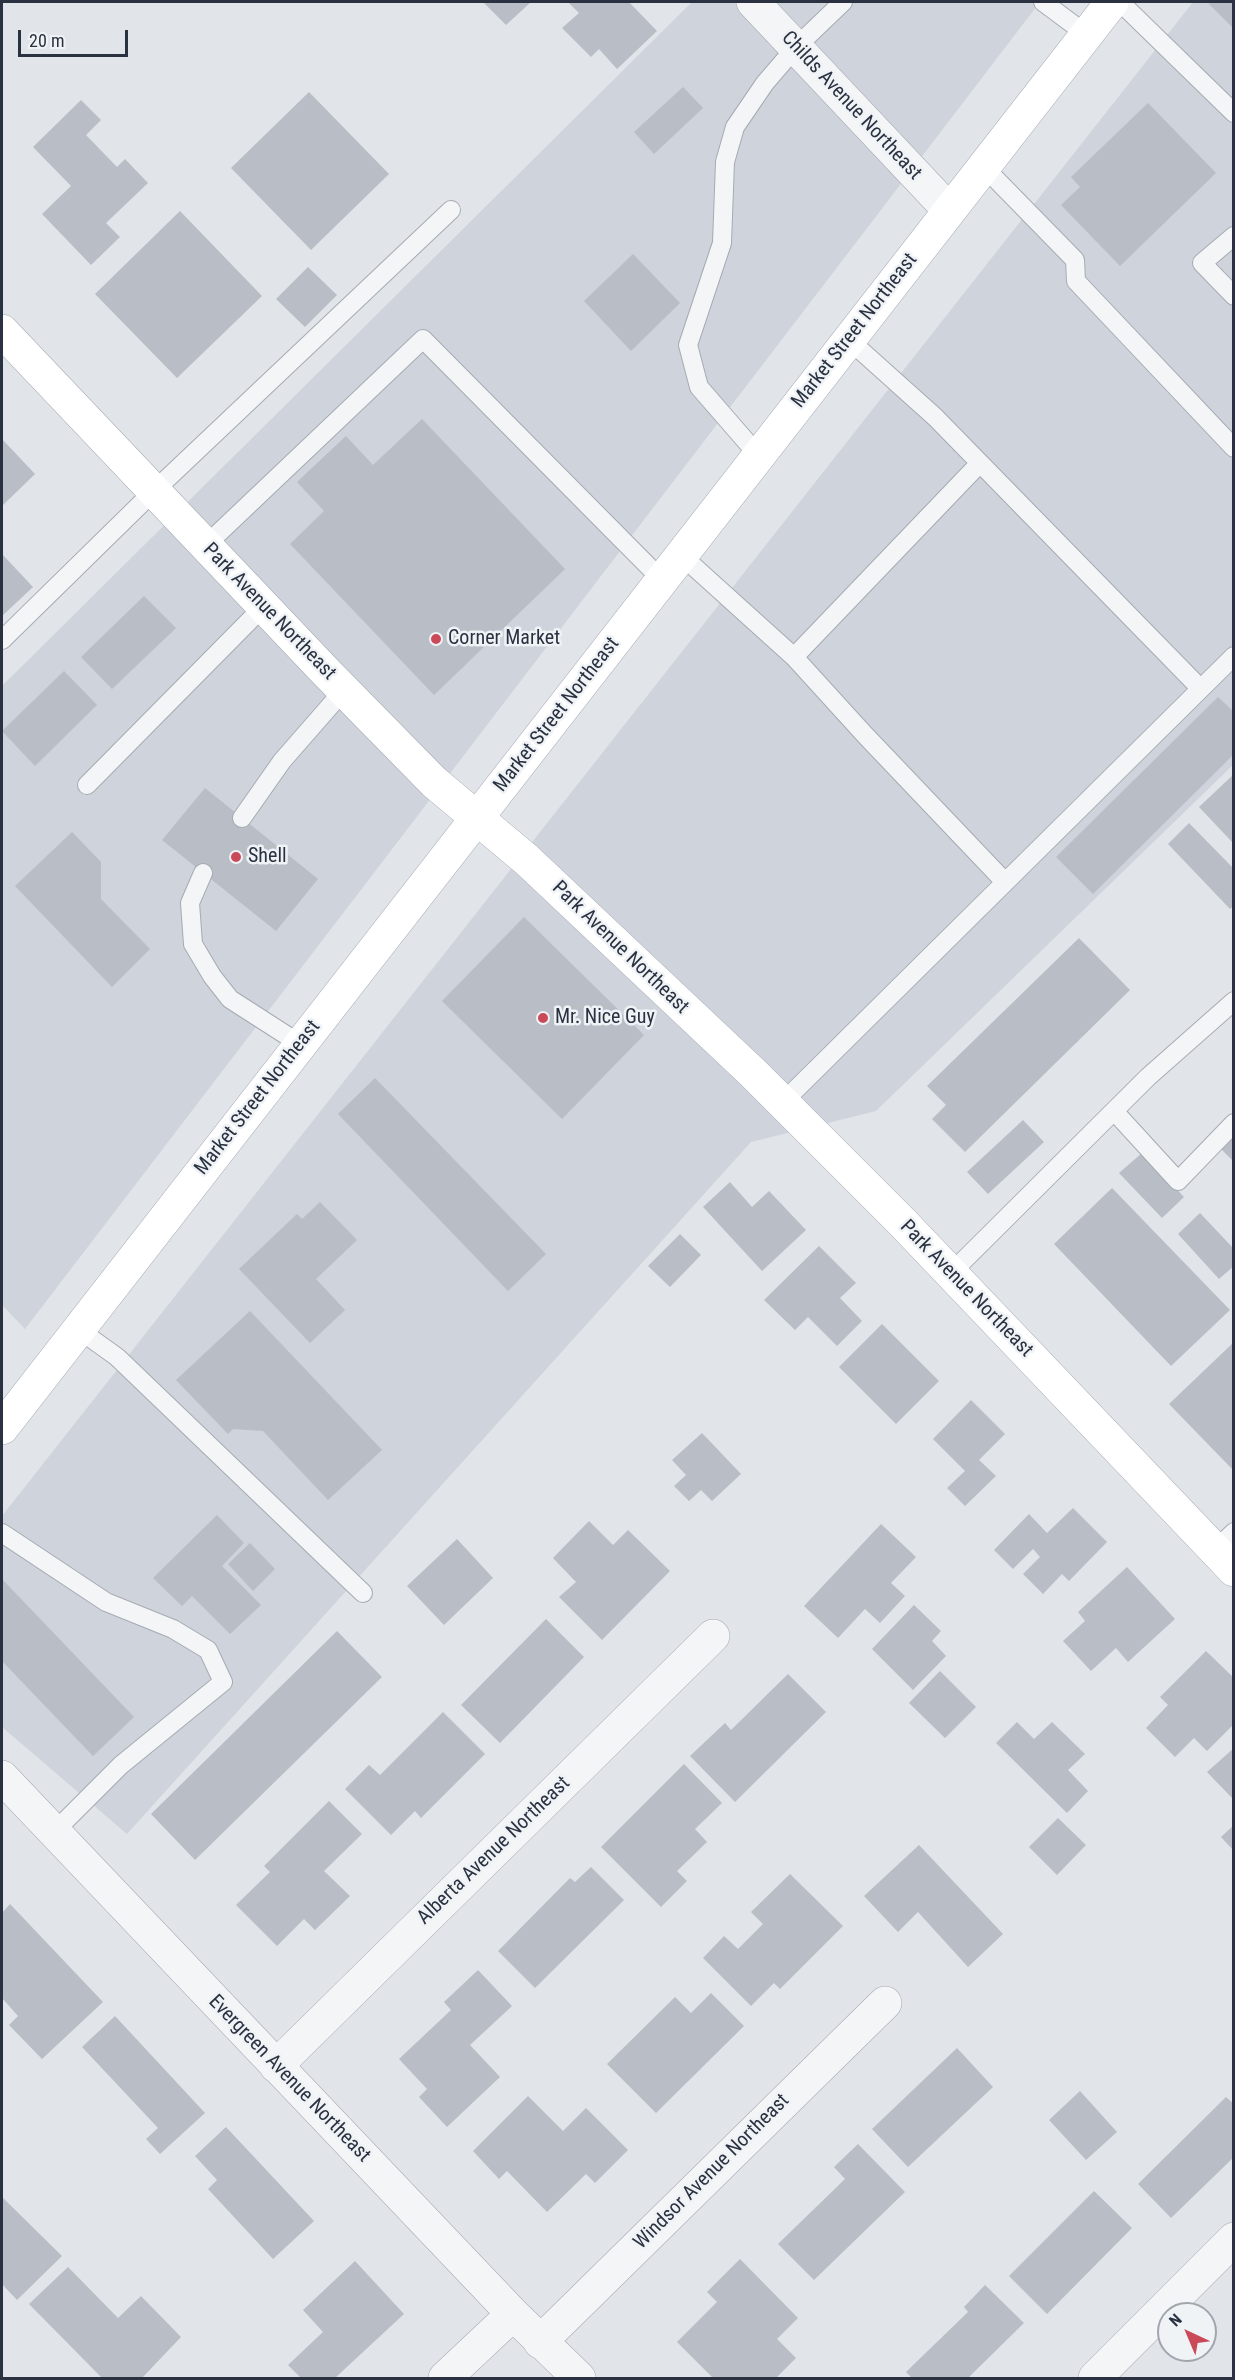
<!DOCTYPE html>
<html>
<head>
<meta charset="utf-8">
<style>
  body { margin:0 }
  #map { position:relative; width:1235px; height:2380px; overflow:hidden; background:#e1e4e9; font-family:"Roboto Condensed",sans-serif }
  canvas { display:block }
  .frame { position:absolute; inset:0; border:3px solid #2a3140; pointer-events:none }
  .north { position:absolute; left:1157px; top:2302px; width:60px; height:60px; box-sizing:border-box; background:#f0f3f6; border:2px solid #a1a5ad; border-radius:50%; rotate:316deg; font-size:16px; font-weight:700; line-height:24px; text-align:center; color:#2a3140 }
  .north::after { content:''; display:block; margin:auto; width:21px; height:27px; background:#ca4a5a; clip-path:polygon(50% 0,100% 100%,50% 72%,0 100%) }
  .scale { position:absolute; left:18px; top:30px; width:110px; height:27px; box-sizing:border-box; border:3px solid #2a3140; border-top:0; padding-left:8px; font-size:18px; line-height:21px; white-space:nowrap; color:#2a3140; -webkit-text-stroke:4px #f0f3f6; paint-order:stroke }
</style>
</head>
<body>
<div id="map">
<canvas width="1235" height="2380"></canvas>
<div class="frame"></div>
<div class="north">N</div>
<div class="scale">20 m</div>
</div>
<script>
const ctx = document.querySelector('canvas').getContext('2d');
ctx.lineJoin = 'round';
function fillPath(path, color) { ctx.fillStyle = color; ctx.fill(path, 'evenodd'); }
function stroke(path, color, width, dash) { ctx.strokeStyle = color; ctx.lineWidth = width; ctx.lineCap = dash ? 'butt' : 'round'; ctx.setLineDash(dash || []); ctx.stroke(path); }
function label(font, color, halo, rows, align = 'center') {
  ctx.font = font + ' "Roboto Condensed",sans-serif'; ctx.lineWidth = 5; ctx.setLineDash([]); ctx.textBaseline = 'middle'; ctx.strokeStyle = halo; ctx.fillStyle = color; for (const [text, x, y, turn = 0] of rows) {
    ctx.save(); ctx.translate(x, y); ctx.rotate((+turn || 0) * Math.PI / 180); ctx.textAlign = isNaN(turn) ? turn : align; if (halo) ctx.strokeText(text, 0, 0); ctx.fillText(text, 0, 0); ctx.restore();
  }
}
fillPath(new Path2D(`
  M 692,2 L 1040,2 L 25,1329 L 2,1305 L 2,686 Z
  M 1193,2 L 1233,2 L 1233,765 L 876,1111 L 751,1142 L 127,1834 L 2,1727 L 2,1516 Z`), '#cfd3db');
fillPath(new Path2D(`
  M 483,2 L 531,2 L 506,25 Z
  M 568,2 L 629,2 L 657,31 L 617,69 L 599,49 L 591,57 L 562,28 L 579,13 Z
  M 1211,2 L 1234,2 L 1234,29 L 1209,4 Z
  M 683,87 L 703,108 L 654,154 L 634,132 Z
  M 309,92 L 389,174 L 311,250 L 231,168 Z
  M 81,100 L 101,120 L 86,135 L 117,167 L 125,159 L 148,183 L 106,223 L 120,237 L 91,265 L 42,214 L 71,186 L 33,147 Z
  M 1148,103 L 1216,173 L 1120,266 L 1061,205 L 1080,187 L 1071,177 Z
  M 180,211 L 262,296 L 177,378 L 95,294 Z
  M 633,254 L 680,303 L 631,351 L 584,301 Z
  M 308,267 L 337,295 L 305,327 L 276,299 Z
  M 422,419 L 565,569 L 434,695 L 290,544 L 324,511 L 297,482 L 346,436 L 373,465 Z
  M 2,439 L 35,474 L 2,506 Z
  M 2,554 L 33,587 L 2,616 Z
  M 144,596 L 176,628 L 112,689 L 81,657 Z
  M 64,671 L 97,705 L 35,766 L 2,731 Z
  M 1218,697 L 1234,712 L 1234,754 L 1093,894 L 1056,857 Z
  M 1234,774 L 1234,844 L 1199,807 Z
  M 205,788 L 318,879 L 276,931 L 162,840 Z
  M 1189,823 L 1234,869 L 1234,906 L 1230,909 L 1168,844 Z
  M 72,832 L 101,862 L 101,899 L 150,949 L 112,987 L 15,886 Z
  M 524,917 L 644,1035 L 562,1119 L 442,1001 Z
  M 1079,938 L 1130,990 L 965,1152 L 932,1119 L 946,1105 L 927,1086 Z
  M 375,1078 L 546,1254 L 508,1291 L 338,1114 Z
  M 1023,1120 L 1044,1142 L 988,1194 L 967,1172 Z
  M 1234,1127 L 1234,1162 L 1216,1144 Z
  M 1142,1153 L 1184,1197 L 1162,1218 L 1119,1173 Z
  M 730,1182 L 752,1207 L 769,1191 L 806,1230 L 762,1271 L 703,1207 Z
  M 1112,1188 L 1230,1310 L 1171,1366 L 1054,1244 Z
  M 320,1202 L 357,1240 L 316,1279 L 345,1310 L 310,1343 L 239,1269 L 297,1214 L 302,1219 Z
  M 1200,1213 L 1234,1249 L 1234,1266 L 1219,1279 L 1178,1234 Z
  M 680,1234 L 701,1255 L 670,1287 L 648,1266 Z
  M 819,1246 L 856,1283 L 840,1298 L 862,1321 L 837,1346 L 808,1317 L 795,1330 L 764,1300 Z
  M 250,1311 L 382,1450 L 328,1500 L 263,1431 L 233,1429 L 228,1434 L 176,1380 Z
  M 882,1324 L 939,1381 L 896,1424 L 839,1367 Z
  M 1234,1342 L 1234,1471 L 1169,1404 Z
  M 971,1400 L 1005,1434 L 979,1460 L 996,1476 L 965,1506 L 947,1488 L 965,1471 L 933,1439 Z
  M 702,1433 L 741,1474 L 712,1501 L 701,1490 L 689,1501 L 674,1486 L 686,1475 L 672,1460 Z
  M 1073,1508 L 1107,1542 L 1069,1581 L 1062,1574 L 1043,1594 L 1023,1574 L 1040,1557 L 1033,1549 L 1013,1569 L 994,1550 L 1029,1514 L 1047,1533 Z
  M 217,1515 L 244,1543 L 222,1566 L 261,1605 L 230,1634 L 192,1596 L 182,1606 L 153,1578 Z
  M 589,1521 L 613,1545 L 628,1530 L 670,1571 L 602,1640 L 559,1597 L 576,1582 L 553,1558 Z
  M 881,1524 L 916,1557 L 891,1583 L 905,1596 L 880,1623 L 865,1609 L 838,1638 L 804,1606 Z
  M 457,1539 L 493,1578 L 444,1625 L 407,1586 Z
  M 250,1543 L 275,1569 L 253,1591 L 228,1564 Z
  M 1127,1567 L 1175,1619 L 1128,1662 L 1116,1648 L 1091,1671 L 1063,1641 L 1085,1621 L 1078,1612 Z
  M 2,1579 L 134,1717 L 93,1756 L 2,1661 Z
  M 914,1605 L 941,1631 L 932,1641 L 946,1656 L 913,1690 L 872,1649 Z
  M 546,1619 L 584,1657 L 500,1743 L 461,1705 Z
  M 337,1631 L 382,1677 L 195,1860 L 151,1814 Z
  M 1206,1651 L 1234,1678 L 1234,1724 L 1207,1751 L 1194,1738 L 1175,1757 L 1146,1728 L 1168,1705 L 1160,1697 Z
  M 940,1671 L 976,1707 L 945,1738 L 909,1703 Z
  M 788,1674 L 826,1712 L 735,1802 L 690,1756 L 725,1723 L 731,1730 Z
  M 443,1712 L 485,1754 L 421,1818 L 415,1811 L 391,1835 L 345,1789 L 369,1765 L 380,1775 Z
  M 1017,1722 L 1034,1739 L 1052,1722 L 1085,1754 L 1068,1770 L 1088,1791 L 1067,1813 L 996,1743 Z
  M 1234,1748 L 1234,1800 L 1207,1772 Z
  M 684,1764 L 722,1803 L 695,1829 L 707,1842 L 677,1871 L 687,1881 L 661,1907 L 601,1847 Z
  M 329,1801 L 362,1834 L 324,1871 L 350,1896 L 315,1930 L 304,1919 L 277,1946 L 236,1905 L 270,1872 L 264,1866 Z
  M 1058,1818 L 1086,1845 L 1057,1875 L 1029,1847 Z
  M 1234,1825 L 1234,1851 L 1221,1837 Z
  M 919,1845 L 1003,1934 L 968,1967 L 918,1912 L 898,1932 L 864,1896 Z
  M 591,1867 L 624,1900 L 535,1988 L 498,1951 L 570,1878 L 575,1882 Z
  M 790,1874 L 843,1926 L 780,1989 L 774,1983 L 751,2006 L 703,1958 L 724,1936 L 738,1949 L 763,1924 L 751,1912 Z
  M 10,1904 L 103,2002 L 42,2059 L 9,2025 L 18,2016 L 2,1998 L 2,1913 Z
  M 478,1970 L 512,2006 L 470,2045 L 500,2077 L 447,2127 L 419,2097 L 427,2089 L 399,2059 L 451,2010 L 444,2002 Z
  M 711,1993 L 744,2026 L 656,2113 L 607,2064 L 675,1997 L 691,2013 Z
  M 115,2016 L 205,2113 L 160,2154 L 146,2139 L 158,2128 L 82,2047 Z
  M 957,2048 L 993,2087 L 908,2167 L 872,2129 Z
  M 1080,2091 L 1117,2132 L 1086,2160 L 1049,2120 Z
  M 528,2096 L 563,2131 L 586,2108 L 628,2150 L 595,2183 L 586,2174 L 547,2212 L 507,2171 L 499,2179 L 473,2151 Z
  M 1226,2097 L 1234,2104 L 1234,2157 L 1171,2218 L 1138,2184 Z
  M 226,2127 L 314,2221 L 273,2259 L 208,2189 L 217,2180 L 195,2156 Z
  M 858,2144 L 905,2192 L 814,2280 L 778,2244 L 845,2179 L 834,2167 Z
  M 1094,2191 L 1132,2228 L 1047,2314 L 1009,2276 Z
  M 2,2197 L 62,2256 L 17,2300 L 2,2284 Z
  M 740,2259 L 798,2318 L 777,2339 L 796,2358 L 776,2378 L 713,2378 L 677,2342 L 717,2302 L 707,2292 Z
  M 355,2261 L 404,2314 L 335,2378 L 301,2378 L 288,2365 L 323,2332 L 303,2310 Z
  M 68,2267 L 118,2318 L 141,2296 L 181,2337 L 142,2378 L 102,2378 L 29,2304 Z
  M 985,2285 L 1024,2323 L 969,2377 L 971,2378 L 912,2378 L 906,2372 L 968,2312 L 964,2307 Z`), '#b8bdc6');
const lane = new Path2D(`
  M 1043,2 L 1086,34
  M 1120,2 L 1234,113
  M 983,166 L 1075,260 L 1076,281 L 1234,448
  M 1234,236 L 1202,263 L 1234,296
  M 848,339 L 935,417 L 1200,688
  M 758,455 L 699,387 L 688,345 L 722,243 L 725,162 L 735,127 L 765,83 L 796,47 L 843,2
  M 206,545 L 423,339 L 662,580
  M 681,555 L 794,657 L 865,735 L 1005,882
  M 2,640 L 154,491 L 451,210
  M 794,657 L 980,463
  M 87,785 L 264,606
  M 242,818 L 282,761 L 344,690
  M 203,873 L 190,903 L 193,944 L 212,976 L 230,999 L 300,1044
  M 782,1103 L 1234,656
  M 1114,1111 L 1178,1181 L 1234,1123
  M 951,1273 L 1148,1077 L 1234,1001
  M 78,1329 L 117,1357 L 363,1593
  M 2,1533 L 106,1602 L 173,1629 L 208,1650 L 223,1682 L 121,1765 L 54,1832
  M 1215,1550 L 1234,1532`);
const street = new Path2D(`
  M 753,2 L 949,210
  M 2,1777 L 513,2314 L 579,2378
  M 276,2066 L 713,1636
  M 540,2342 L 885,2003
  M 445,2378 L 513,2314
  M 1095,2378 L 1234,2239`);
const secondary = new Path2D(`
  M 2,331 L 325,671 L 434,782 L 527,860 L 753,1073 L 902,1222 L 1234,1570`);
const primary = new Path2D(`
  M 2,1428 L 1112,2`);
stroke(lane, '#a6abb3', 20);
stroke(street, '#a6abb3', 34);
stroke(secondary, '#a6abb3', 34);
stroke(primary, '#a0a8b4', 34);
stroke(lane, '#f3f5f7', 18);
stroke(street, '#f3f5f7', 33);
stroke(secondary, '#fff', 33);
stroke(primary, '#fff', 33);
for (const [x, y, r, color] of [
  [436,639,6,"#ca4a5a"],
  [236,857,6,"#ca4a5a"],
  [543,1018,6,"#ca4a5a"]
]) { const dot = new Path2D(); dot.arc(x, y, r, 0, 2 * Math.PI); ctx.fillStyle = color; ctx.fill(dot); stroke(dot, '#f0f3f6', 2); }
label('20px', '#2a3140', '#f0f3f6', [
  ["Childs Avenue Northeast",851,106,47],
  ["Market Street Northeast",855,331,-52],
  ["Park Avenue Northeast",269,612,46],
  ["Market Street Northeast",557,715,-52],
  ["Park Avenue Northeast",620,948,44],
  ["Market Street Northeast",258,1098,-52],
  ["Park Avenue Northeast",966,1289,46],
  ["Alberta Avenue Northeast",494,1851,-44],
  ["Evergreen Avenue Northeast",289,2079,46],
  ["Windsor Avenue Northeast",712,2172,-45]
]);
label('20px', '#2a3140', '#f0f3f6', [
  ["Corner Market",448,639],
  ["Shell",248,857],
  ["Mr. Nice Guy",555,1018]
], 'left');
</script>
</body>
</html>
